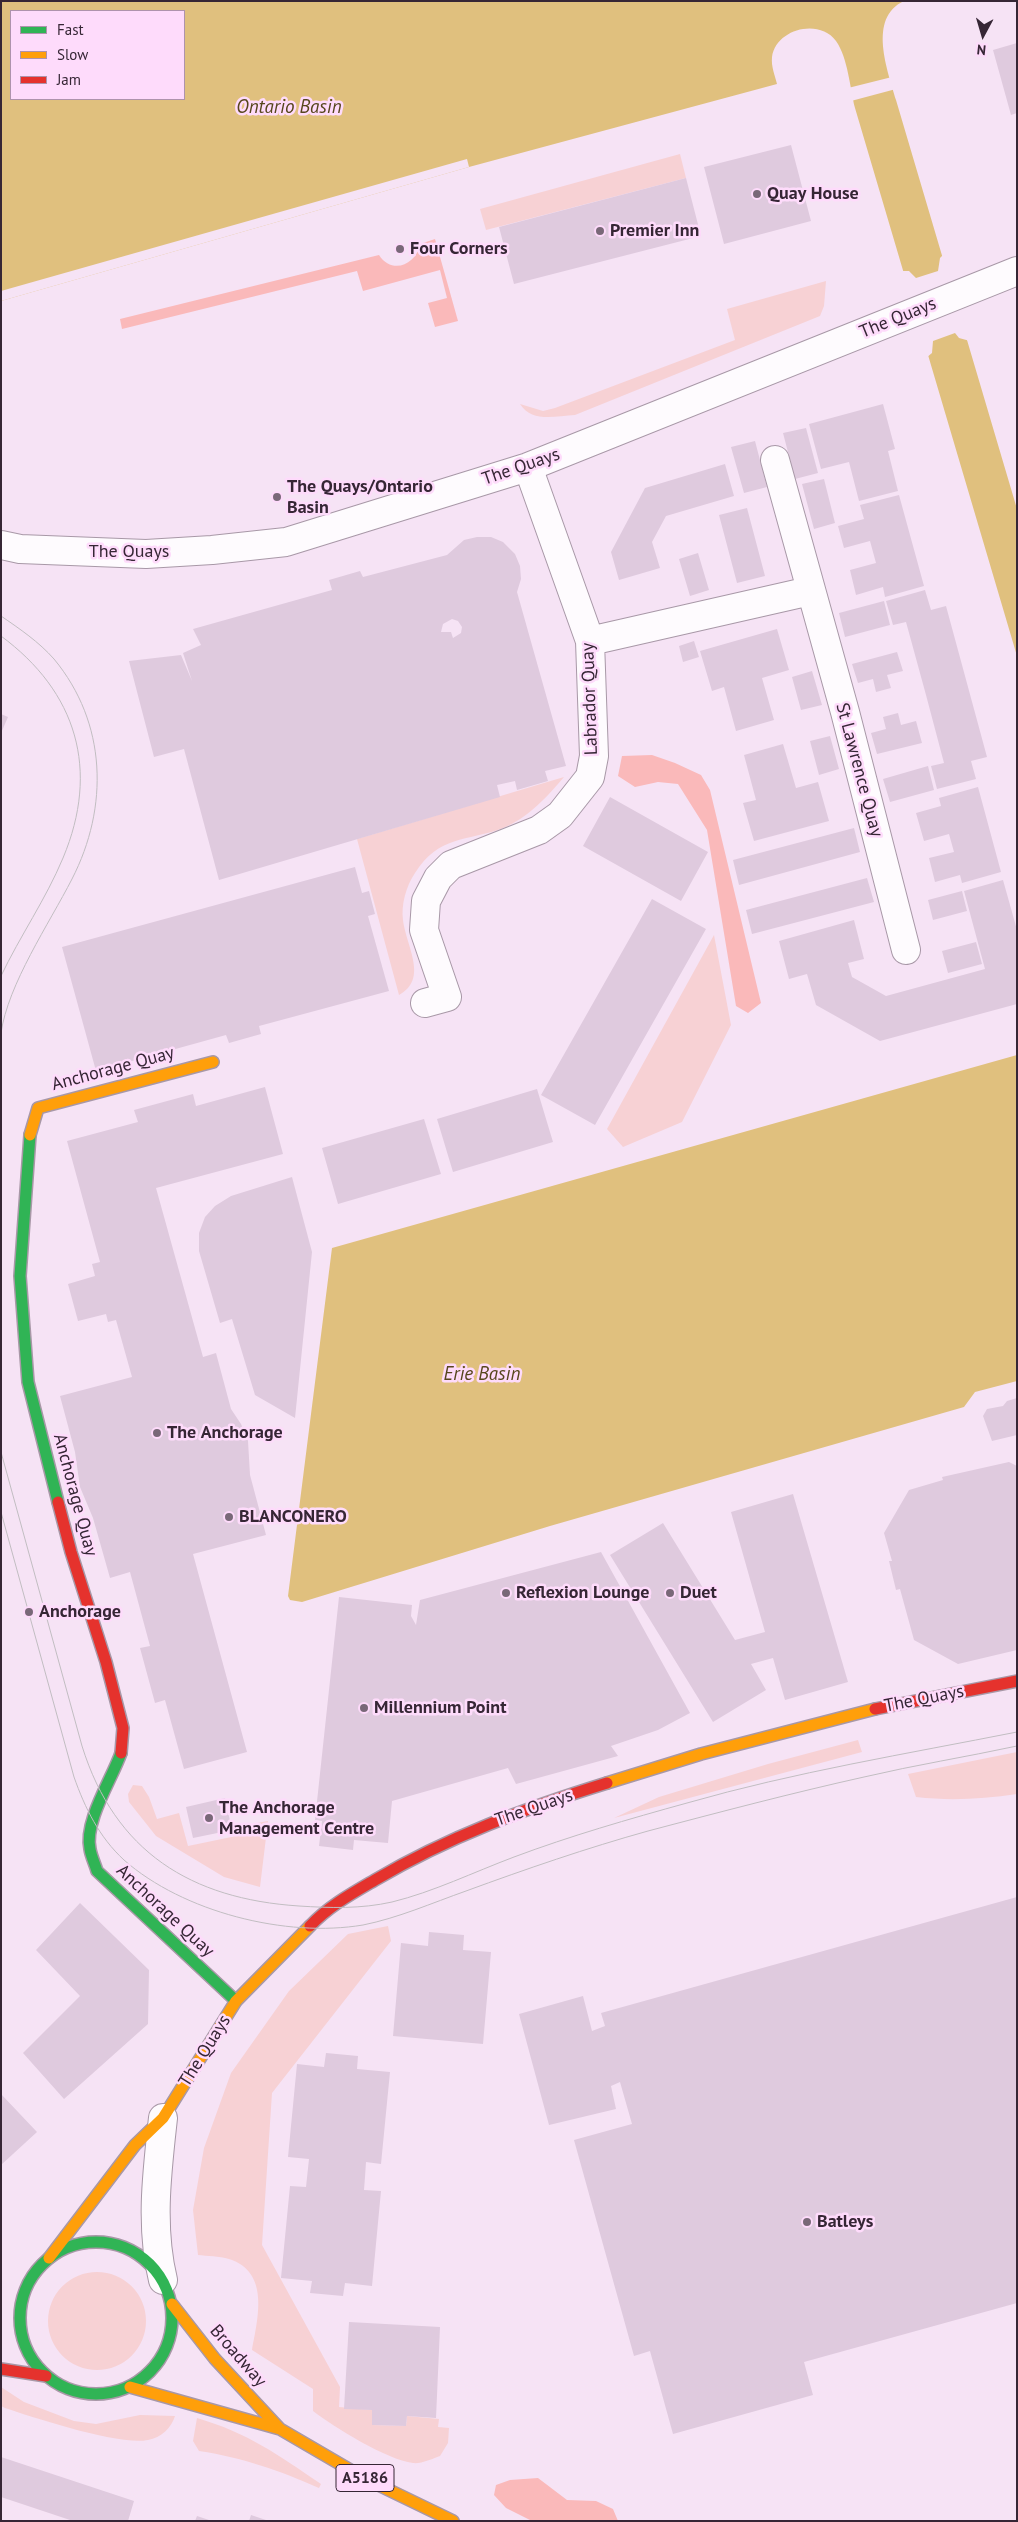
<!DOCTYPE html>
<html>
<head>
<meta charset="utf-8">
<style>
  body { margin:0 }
  #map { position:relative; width:1018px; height:2522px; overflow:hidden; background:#f6e3f5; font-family:"PT Sans",sans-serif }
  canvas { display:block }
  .frame { position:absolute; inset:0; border:2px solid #362635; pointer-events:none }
  .legend { position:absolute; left:10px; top:10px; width:175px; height:90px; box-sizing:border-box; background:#fedbfb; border:1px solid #ae93ac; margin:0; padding:6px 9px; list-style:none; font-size:15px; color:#362635 }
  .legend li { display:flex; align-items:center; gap:10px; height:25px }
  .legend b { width:25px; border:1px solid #ae93ac }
  .north { position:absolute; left:958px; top:10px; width:50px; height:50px; -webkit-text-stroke:4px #fedbfb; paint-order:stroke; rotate:186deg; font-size:14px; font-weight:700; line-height:20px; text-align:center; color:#362635 }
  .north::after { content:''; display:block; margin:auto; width:18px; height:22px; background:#362635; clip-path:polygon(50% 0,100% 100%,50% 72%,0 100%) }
</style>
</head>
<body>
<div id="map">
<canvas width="1018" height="2522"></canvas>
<div class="frame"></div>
<ul class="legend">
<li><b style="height:6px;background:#30b455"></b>Fast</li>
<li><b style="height:6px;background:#ff9f0a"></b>Slow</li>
<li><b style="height:6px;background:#e5322d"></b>Jam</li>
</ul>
<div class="north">N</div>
</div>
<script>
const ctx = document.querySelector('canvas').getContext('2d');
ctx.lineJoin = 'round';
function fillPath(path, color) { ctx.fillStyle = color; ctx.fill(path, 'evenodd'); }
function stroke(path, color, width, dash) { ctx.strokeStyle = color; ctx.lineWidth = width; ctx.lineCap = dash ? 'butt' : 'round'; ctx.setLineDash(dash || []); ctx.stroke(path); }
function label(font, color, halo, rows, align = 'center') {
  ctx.font = font + ' "PT Sans",sans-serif'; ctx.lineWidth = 5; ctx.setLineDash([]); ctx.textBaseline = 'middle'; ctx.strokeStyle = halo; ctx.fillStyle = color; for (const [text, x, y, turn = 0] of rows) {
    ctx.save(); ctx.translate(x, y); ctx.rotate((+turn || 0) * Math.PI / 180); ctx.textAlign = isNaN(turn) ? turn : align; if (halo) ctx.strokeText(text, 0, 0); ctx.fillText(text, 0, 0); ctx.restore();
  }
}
fillPath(new Path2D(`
  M 680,154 L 686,178 L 486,230 L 480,209 Z
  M 826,281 L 824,306 L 820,316 L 575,415 C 555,416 532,423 520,404 L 543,411 L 555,408 L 735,340 L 727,309 Z
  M 564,777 C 547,797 528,818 503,828 C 466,842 439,835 415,873 C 406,886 401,905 403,920 C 406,946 429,979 399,995 L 357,839 Z
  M 714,935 L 731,1025 L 682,1122 L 623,1147 L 607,1129 Z
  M 858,1740 L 862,1752 L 614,1818 L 659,1797 L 768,1764 Z
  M 1017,1752 L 1017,1794 C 982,1799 951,1801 916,1797 L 908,1774 Z
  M 133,1785 L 142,1786 L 149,1797 L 157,1819 L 179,1813 L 188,1846 L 241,1835 L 240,1826 L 268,1821 L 260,1887 L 224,1877 L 156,1836 L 129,1802 L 128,1794 Z
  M 388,1926 L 391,1941 L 272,2093 L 262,2245 L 340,2387 L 339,2407 L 372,2410 L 372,2425 L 406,2426 L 407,2416 L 439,2419 L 438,2427 L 449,2428 L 448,2443 L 440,2456 C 432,2459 421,2464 413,2463 C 387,2460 334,2427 313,2411 L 313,2389 L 252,2350 C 258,2318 270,2272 229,2259 C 219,2256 207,2256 198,2255 L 193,2210 L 204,2148 L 231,2073 L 289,1991 L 348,1934 Z
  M48 2321a49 49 0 1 1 98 0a49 49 0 1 1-98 0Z
  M 1,2387 L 24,2402 L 74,2421 L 96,2424 L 140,2415 L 175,2416 C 172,2427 161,2438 148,2440 C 120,2446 35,2418 5,2408 L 1,2406 Z
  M 197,2418 C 248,2433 277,2454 321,2484 L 319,2488 C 278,2470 244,2458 199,2451 L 193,2441 Z`), '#f7d1d4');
fillPath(new Path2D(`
  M 435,239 L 458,321 L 435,327 L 428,303 L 447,298 L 440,270 L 363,291 L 357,271 L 122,329 L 120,319 L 379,255 C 392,275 416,265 420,244 Z
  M 652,755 L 675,763 L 701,775 L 710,790 L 761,1003 L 748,1013 L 736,1006 L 707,830 L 678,784 L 658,782 L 635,787 L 618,776 L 622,756 Z
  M 538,2478 L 567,2500 L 596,2501 L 613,2509 L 618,2521 L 532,2521 L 506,2508 L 494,2495 L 496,2485 L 510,2480 Z`), '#fab9ba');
fillPath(new Path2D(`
  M 1,1 L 904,1 C 867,18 888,71 896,100 L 1017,509 L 1017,656 L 855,108 C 850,88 848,58 836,41 C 819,18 776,29 772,57 C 771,67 775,75 777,84 L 469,167 L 1,301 ZM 11,11 L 184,11 L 184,99 L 11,99 Z
  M 1017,1055 L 1017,1381 L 975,1392 L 964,1407 L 550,1526 L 302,1602 L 290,1600 L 288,1596 L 332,1248 Z`), '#e0c07e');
fillPath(new Path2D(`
  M 892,77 L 896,89 L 851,101 L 848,88 Z
  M 467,159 L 469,167 L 1,301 L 1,291 Z
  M 944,254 L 970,341 L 959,338 L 955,333 L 933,341 L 932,353 L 926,358 L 900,271 L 909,271 L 916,278 L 938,271 L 940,258 Z`), '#f6e3f5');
fillPath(new Path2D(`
  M 1017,43 L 1017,113 L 1011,115 L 993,50 Z
  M 791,145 L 811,221 L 724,244 L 704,167 Z
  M 686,178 L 701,236 L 514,284 L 499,227 Z
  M 883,404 L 895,449 L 888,451 L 898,491 L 859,501 L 849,462 L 821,469 L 809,424 Z
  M 806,428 L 818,473 L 795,479 L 783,433 Z
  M 755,441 L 767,487 L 744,493 L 731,447 Z
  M 725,464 L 734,496 L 666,516 L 652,542 L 660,568 L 619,580 L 611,552 L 645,488 Z
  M 824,479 L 835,523 L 814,529 L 802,484 Z
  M 899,495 L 924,586 L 885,597 L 883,587 L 856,595 L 850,570 L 876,563 L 870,541 L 844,548 L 838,526 L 864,519 L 860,505 Z
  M 747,508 L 765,576 L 737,583 L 719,515 Z
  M 477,537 L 491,537 L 503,542 L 515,554 L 520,566 L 521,579 L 517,592 L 566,766 L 545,771 L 548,781 L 517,790 L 515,781 L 497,785 L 500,797 L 219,880 L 184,749 L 154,757 L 129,661 L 181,655 L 192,681 L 183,653 L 201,645 L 193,629 L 332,590 L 329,580 L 360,571 L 363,577 L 447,555 L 464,540 ZM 452,619 L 458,621 L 462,627 L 461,633 L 453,638 L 451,632 L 441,632 L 443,624 Z
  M 698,553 L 709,590 L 690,596 L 679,559 Z
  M 925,590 L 931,610 L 946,606 L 987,757 L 971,761 L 976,779 L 937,789 L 931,766 L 944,763 L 926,695 L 906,622 L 893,625 L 886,601 Z
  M 884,601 L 890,625 L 845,637 L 839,613 Z
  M 777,629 L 789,670 L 762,678 L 774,720 L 736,731 L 724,687 L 712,691 L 700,651 Z
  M 694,641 L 699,657 L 683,662 L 679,646 Z
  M 897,652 L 903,671 L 887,675 L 891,688 L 876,692 L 873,679 L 858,683 L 852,664 Z
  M 812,671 L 822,705 L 801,710 L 792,677 Z
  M 898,713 L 901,725 L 916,721 L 922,743 L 877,754 L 871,733 L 886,729 L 883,717 Z
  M 1,714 L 8,717 L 1,733 Z
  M 830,736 L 839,769 L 819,775 L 810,741 Z
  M 783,744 L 796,788 L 818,782 L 829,821 L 754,841 L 743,803 L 756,800 L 744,755 Z
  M 928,766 L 934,790 L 890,802 L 883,779 Z
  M 978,787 L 1001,872 L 962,883 L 960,875 L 935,882 L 929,858 L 954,852 L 949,834 L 924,841 L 916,813 L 941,806 L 939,798 Z
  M 610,797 L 708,852 L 681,901 L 583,846 Z
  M 854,828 L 860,852 L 739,885 L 733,860 Z
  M 355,867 L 362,893 L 369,891 L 375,914 L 368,916 L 389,991 L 259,1026 L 261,1034 L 229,1043 L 226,1035 L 96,1071 L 62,947 Z
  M 867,878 L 874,902 L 752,934 L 746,910 Z
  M 1003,880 L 1017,930 L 1017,1004 L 880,1041 L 816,1005 L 807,974 L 789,979 L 779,941 L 854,920 L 864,959 L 848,963 L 852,977 L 886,996 L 985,969 L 964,891 Z
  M 962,891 L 967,911 L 933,920 L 928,900 Z
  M 652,899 L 706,929 L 595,1125 L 541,1095 Z
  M 976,942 L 982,964 L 948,973 L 942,951 Z
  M 265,1087 L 283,1154 L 156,1188 L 203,1357 L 216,1353 L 231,1409 L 241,1424 L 248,1441 L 250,1475 L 266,1535 L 193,1554 L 247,1752 L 184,1769 L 165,1700 L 155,1703 L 140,1648 L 150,1646 L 130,1572 L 110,1578 L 93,1518 L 80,1487 L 75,1452 L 60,1396 L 132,1377 L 116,1320 L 108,1322 L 106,1314 L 78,1321 L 68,1284 L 95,1276 L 92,1264 L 100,1262 L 67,1141 L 138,1122 L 134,1110 L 193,1094 L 196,1106 Z
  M 537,1089 L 553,1142 L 453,1172 L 437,1119 Z
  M 424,1119 L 441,1174 L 338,1204 L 322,1148 Z
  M 292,1177 L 312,1252 L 295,1418 L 255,1395 L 232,1319 L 220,1323 L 199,1251 L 199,1233 L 205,1217 L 215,1206 L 231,1196 Z
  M 1017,1398 L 1017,1435 L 992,1441 L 983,1416 L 987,1409 L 1003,1406 L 1007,1401 Z
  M 1009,1462 L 1017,1466 L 1017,1650 L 958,1664 L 914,1640 L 900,1589 L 896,1590 L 889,1561 L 892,1561 L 884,1533 L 909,1490 L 943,1480 L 942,1477 Z
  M 793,1494 L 848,1682 L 785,1700 L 773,1658 L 751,1664 L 766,1690 L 713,1722 L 610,1555 L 663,1523 L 735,1640 L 765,1632 L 731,1512 Z
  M 601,1552 L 690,1713 L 658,1730 L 611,1746 L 618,1756 L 516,1784 L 508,1768 L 392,1801 L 388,1843 L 354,1840 L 353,1850 L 319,1846 L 322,1821 L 315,1820 L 339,1597 L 412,1605 L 411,1616 L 416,1625 L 420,1600 Z
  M 225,1798 L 232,1830 L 193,1838 L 186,1807 Z
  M 1017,1897 L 1017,2303 L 804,2362 L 813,2395 L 673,2434 L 650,2351 L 634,2356 L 574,2140 L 632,2124 L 620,2082 L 611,2086 L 616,2109 L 549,2125 L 519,2014 L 583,1996 L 592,2031 L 605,2026 L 601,2013 Z
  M 80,1903 L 149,1970 L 148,2024 L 64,2099 L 23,2053 L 80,1996 L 36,1950 Z
  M 429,1932 L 464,1935 L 463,1950 L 491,1952 L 483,2044 L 393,2036 L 401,1943 L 428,1946 Z
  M 326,2053 L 358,2056 L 357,2069 L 390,2072 L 381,2164 L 366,2162 L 365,2177 L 364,2190 L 381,2191 L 372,2286 L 345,2283 L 343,2296 L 310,2293 L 312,2281 L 281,2278 L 290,2186 L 306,2187 L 309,2159 L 288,2157 L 297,2064 L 324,2067 Z
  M 1,2094 L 37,2132 L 1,2165 Z
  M 349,2322 L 440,2327 L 436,2418 L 407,2416 L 406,2426 L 372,2425 L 372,2410 L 344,2409 Z
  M 1,2457 L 134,2501 L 128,2521 L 73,2521 L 1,2497 Z
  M 251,2515 L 266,2520 L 266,2521 L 249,2521 Z
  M 197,2516 L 209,2520 L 209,2521 L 195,2521 Z`), '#dfcade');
const street = new Path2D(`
  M 775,460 L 845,712 L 906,950
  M 1,545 L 20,549 L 146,554 L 212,550 L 286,542 L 528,467 L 1017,271
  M 590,641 L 810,591
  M 425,1003 L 447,997 L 424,930 L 426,901 L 438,878 L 451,865 L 539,830 L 560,815 L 590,777 L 594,756 L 590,641 L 528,467
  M 163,2118 C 157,2172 150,2227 163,2280`);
const fast = new Path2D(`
  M 30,1135 L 20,1276 L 28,1382 L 58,1502
  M 121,1753 C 112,1779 84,1821 90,1849 C 91,1856 95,1864 97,1871 L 236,2001
  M20 2318a76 76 0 1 1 152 0a76 76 0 1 1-152 0Z`);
const slow = new Path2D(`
  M 30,1135 L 38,1108 L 213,1062
  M 607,1783 L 701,1754 L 875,1709
  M 49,2258 L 135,2145 L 163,2118 L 236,2001 L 310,1926
  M 172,2304 L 215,2359 L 280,2429
  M 130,2387 L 280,2429 L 364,2478 L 453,2521`);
const jam = new Path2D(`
  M 58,1502 L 71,1552 L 106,1662 L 123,1728 L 121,1753
  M 875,1709 L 1017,1681
  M 310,1926 C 329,1906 351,1894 375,1880 C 448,1837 526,1808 607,1783
  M 1,2369 L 46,2376`);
stroke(street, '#a898a7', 30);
stroke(fast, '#a898a7', 14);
stroke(slow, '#a898a7', 14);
stroke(jam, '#a898a7', 14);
stroke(street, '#fefbfe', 28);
stroke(fast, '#30b455', 11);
stroke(slow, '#ff9f0a', 11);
stroke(jam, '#e5322d', 11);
stroke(new Path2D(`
  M 1,616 C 20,629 39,642 54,659 C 107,723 109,807 72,879 C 49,924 8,984 1,1033
  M 1,636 C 77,692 100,770 63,858 C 46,899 20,936 1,976
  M 1,1452 L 82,1746 C 115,1852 191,1899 299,1906 C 330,1908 361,1909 392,1902 C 433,1892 474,1872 514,1857 C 570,1836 629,1819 687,1803 C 795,1772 906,1754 1017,1732
  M 1,1512 L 74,1777 C 85,1808 99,1837 124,1860 C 183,1912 286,1938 363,1925 C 398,1918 432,1903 466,1891 C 526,1869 587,1848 648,1831 C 720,1812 792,1793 864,1777 C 915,1765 966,1757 1017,1746`), '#c1bdc1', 1);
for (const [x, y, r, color] of [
  [757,194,5,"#796878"],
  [600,231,5,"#796878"],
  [400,249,5,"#796878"],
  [277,497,5,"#796878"],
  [157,1433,5,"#796878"],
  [229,1517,5,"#796878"],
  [506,1593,5,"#796878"],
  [670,1593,5,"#796878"],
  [29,1612,5,"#796878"],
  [364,1708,5,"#796878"],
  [209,1818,5,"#796878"],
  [807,2222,5,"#796878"]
]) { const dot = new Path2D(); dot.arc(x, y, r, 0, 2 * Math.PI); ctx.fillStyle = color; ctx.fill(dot); stroke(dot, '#fedbfb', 2); }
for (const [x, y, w] of [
  [365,2478,58]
]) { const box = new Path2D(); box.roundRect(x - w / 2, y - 13.5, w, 27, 4); ctx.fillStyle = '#fedbfb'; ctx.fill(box); stroke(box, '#362635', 1); }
label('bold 16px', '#362635', null, [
  ["A5186",365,2478]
]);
label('bold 18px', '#362635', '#fedbfb', [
  ["Quay House",767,194],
  ["Premier Inn",610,231],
  ["Four Corners",410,249],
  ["The Quays/Ontario",287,487],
  ["Basin",287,508],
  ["The Anchorage",167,1433],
  ["BLANCONERO",239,1517],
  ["Reflexion Lounge",516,1593],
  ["Duet",680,1593],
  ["Anchorage",39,1612],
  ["Millennium Point",374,1708],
  ["The Anchorage",219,1808],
  ["Management Centre",219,1829],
  ["Batleys",817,2222]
], 'left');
label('18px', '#362635', '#fedbfb', [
  ["The Quays",898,318,-22],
  ["The Quays",521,467,-19],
  ["The Quays",129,552],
  ["Labrador Quay",590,699,-92],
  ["St Lawrence Quay",859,770,75],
  ["Anchorage Quay",113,1069,-15],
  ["Anchorage Quay",75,1495,75],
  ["The Quays",924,1699,-11],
  ["The Quays",534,1808,-19],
  ["Anchorage Quay",165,1911,43],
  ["The Quays",205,2051,-58],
  ["Broadway",238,2356,49]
]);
label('italic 19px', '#56461c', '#fedbfb', [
  ["Ontario Basin",289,108],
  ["Erie Basin",482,1375]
]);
</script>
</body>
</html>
